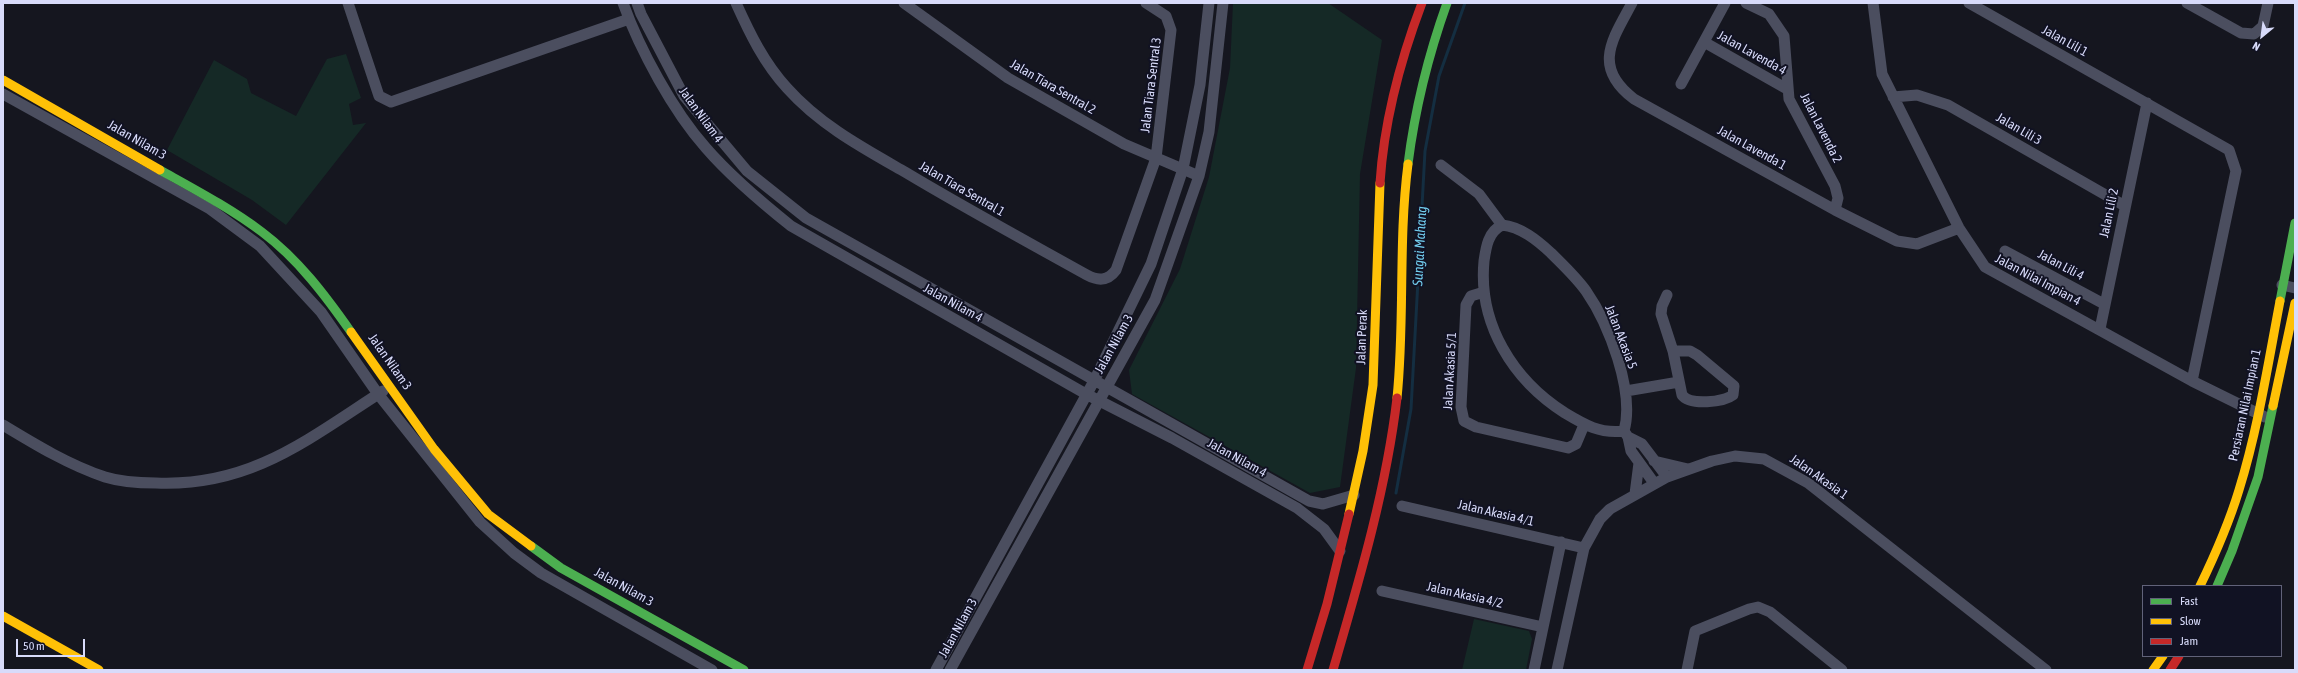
<!DOCTYPE html>
<html>
<head>
<meta charset="utf-8">
<style>
  body { margin:0 }
  #map { position:relative; width:2298px; height:673px; overflow:hidden; background:#15161f; font-family:"Asap Condensed",sans-serif }
  canvas { display:block }
  .frame { position:absolute; inset:0; border:4px solid #d8dbfa; pointer-events:none }
  .legend { position:absolute; left:2142px; top:585px; width:140px; height:72px; box-sizing:border-box; background:#111223; border:1px solid #616279; margin:0; padding:5px 7px; list-style:none; font-size:12px; color:#d8dbfa }
  .legend li { display:flex; align-items:center; gap:8px; height:20px }
  .legend b { width:20px; border:1px solid #616279 }
  .north { position:absolute; left:2242px; top:16px; width:40px; height:40px; -webkit-text-stroke:3px #111223; paint-order:stroke; rotate:209deg; font-size:11px; font-weight:700; line-height:16px; text-align:center; color:#d8dbfa }
  .north::after { content:''; display:block; margin:auto; width:14px; height:18px; background:#d8dbfa; clip-path:polygon(50% 0,100% 100%,50% 72%,0 100%) }
  .scale { position:absolute; left:16px; top:639px; width:69px; height:18px; box-sizing:border-box; border:2px solid #d8dbfa; border-top:0; padding-left:5px; font-size:12px; line-height:14px; white-space:nowrap; color:#d8dbfa; -webkit-text-stroke:3px #111223; paint-order:stroke }
</style>
</head>
<body>
<div id="map">
<canvas width="2298" height="673"></canvas>
<div class="frame"></div>
<ul class="legend">
<li><b style="height:5px;background:#4caf50"></b>Fast</li>
<li><b style="height:5px;background:#ffc107"></b>Slow</li>
<li><b style="height:5px;background:#c62828"></b>Jam</li>
</ul>
<div class="north">N</div>
<div class="scale">50 m</div>
</div>
<script>
const ctx = document.querySelector('canvas').getContext('2d');
ctx.lineJoin = 'round';
function fillPath(path, color) { ctx.fillStyle = color; ctx.fill(path, 'evenodd'); }
function stroke(path, color, width, dash) { ctx.strokeStyle = color; ctx.lineWidth = width; ctx.lineCap = dash ? 'butt' : 'round'; ctx.setLineDash(dash || []); ctx.stroke(path); }
function label(font, color, halo, rows, align = 'center') {
  ctx.font = font + ' "Asap Condensed",sans-serif'; ctx.lineWidth = 4; ctx.setLineDash([]); ctx.textBaseline = 'middle'; ctx.strokeStyle = halo; ctx.fillStyle = color; for (const [text, x, y, turn = 0] of rows) {
    ctx.save(); ctx.translate(x, y); ctx.rotate((+turn || 0) * Math.PI / 180); ctx.textAlign = isNaN(turn) ? turn : align; if (halo) ctx.strokeText(text, 0, 0); ctx.fillText(text, 0, 0); ctx.restore();
  }
}
fillPath(new Path2D(`
  M 1233,3 L 1328,3 L 1382,40 L 1360,174 L 1356,368 L 1340,487 L 1310,493 L 1132,394 L 1129,370 L 1180,269 L 1209,177 L 1230,68 Z
  M 346,54 L 361,98 L 349,104 L 353,125 L 366,123 L 286,225 L 252,200 L 167,150 L 214,60 L 247,79 L 251,93 L 296,116 L 327,59 Z
  M 1474,619 L 1529,631 L 1532,639 L 1526,670 L 1462,670 Z`), '#152926');
stroke(new Path2D(`
  M 1396,493 L 1411,409 L 1425,151 L 1439,76 L 1465,3`), '#142e41', 3);
stroke(new Path2D(`
  M 348,3 L 379,96 L 391,102 L 629,19
  M 623,3 C 640,50 673,111 706,148 C 731,177 761,202 791,226 L 1086,394 L 1172,438 L 1297,508 L 1324,529 L 1340,551
  M 637,3 L 641,14 L 684,96 L 747,171 L 806,218 L 1309,501 L 1323,504 L 1354,495
  M 736,3 C 750,34 764,63 787,88 C 820,125 863,148 905,172 C 965,208 1026,241 1087,275 C 1098,281 1108,281 1116,270 L 1156,158 L 1171,30 L 1166,16 L 1146,3
  M 904,3 L 1008,78 L 1124,144 L 1199,176
  M 1632,3 C 1612,40 1592,67 1634,99 L 1835,210 L 1897,241 L 1917,244 L 1959,228
  M 1746,3 L 1769,14 L 1784,36 L 1789,99 L 1835,186 L 1838,198 L 1835,210
  M 1873,3 L 1882,74 L 1959,228 L 1985,267 L 2192,381 L 2265,417
  M 1969,3 L 2229,150 L 2236,171 L 2192,381
  M 2187,3 L 2241,33 L 2254,34 L 2263,26 L 2268,3
  M 1704,42 L 1787,89
  M 1681,84 L 1725,3
  M 3,94 L 210,209 L 260,246 L 321,312 L 378,394 L 480,522 L 514,553 L 541,573 L 712,670
  M 1893,97 L 1917,95 L 1948,105 L 2125,206
  M 1441,165 L 1479,194 L 1502,225
  M 1502,225 C 1488,232 1486,247 1484,261 C 1478,324 1513,380 1565,413 C 1585,425 1600,434 1624,431
  M 1502,225 C 1521,227 1537,240 1551,253 C 1563,265 1576,277 1586,291 C 1609,324 1635,392 1624,431
  M 2005,251 L 2104,304
  M 2282,285 L 2295,288
  M 1484,292 L 1471,296 L 1466,305 L 1461,407 L 1464,421 L 1476,427 L 1568,448 L 1576,444 L 1584,425
  M 1667,295 L 1662,306 L 1661,314 L 1673,351 L 1682,395 C 1690,406 1724,402 1733,395 L 1734,386 L 1697,355 L 1690,351 L 1673,351
  M 2100,329 L 2147,103
  M 1626,391 L 1679,382
  M 3,425 C 36,445 69,465 105,477 C 121,482 140,483 156,483 C 251,487 308,439 383,391
  M 1624,431 L 1628,437 L 1642,444 L 1667,477
  M 1628,437 L 1631,451 L 1654,483
  M 1654,461 L 1688,469
  M 1635,494 L 1639,463
  M 1402,506 L 1584,548
  M 1382,591 L 1543,627
  M 936,670 L 1094,381 L 1151,264 L 1183,169 L 1200,85 L 1209,3
  M 950,670 L 1155,300 L 1199,176 L 1209,132 L 1223,3
  M 1534,670 L 1561,542
  M 1557,670 L 1584,548 L 1600,519 L 1610,509 L 1667,477 L 1712,461 L 1735,456 L 1764,459 L 1808,483 L 2046,670
  M 1687,670 L 1695,631 L 1749,609 L 1758,607 L 1770,612 L 1842,670`), '#4b4e5f', 11);
stroke(new Path2D(`
  M 1408,164 C 1415,109 1428,56 1447,3
  M 160,170 C 194,189 230,208 262,232 C 298,259 325,295 351,332
  M 2280,301 L 2295,223
  M 531,546 L 561,568 L 744,670
  M 2217,586 L 2232,551 L 2258,477 L 2273,406`), '#4caf50', 9);
stroke(new Path2D(`
  M 3,80 L 160,170
  M 351,332 L 434,449 L 488,514 L 531,546
  M 1397,398 C 1405,321 1398,242 1408,164
  M 2273,406 L 2295,303
  M 1349,514 L 1363,451 L 1373,385 L 1380,183
  M 2200,586 C 2215,555 2229,523 2239,490 C 2258,429 2268,364 2280,301
  M 3,616 L 99,670
  M 2153,670 L 2163,656`), '#ffc107', 9);
stroke(new Path2D(`
  M 1380,183 C 1384,121 1400,61 1422,3
  M 1307,670 L 1327,604 L 1349,514
  M 1333,670 C 1359,581 1386,491 1397,398
  M 2170,670 L 2179,656`), '#c62828', 9);
label('13px', '#d8dbfa', '#111223', [
  ["Jalan Lili 1",2065,41,29],
  ["Jalan Lavenda 4",1752,53,29],
  ["Jalan Tiara Sentral 3",1151,85,-83],
  ["Jalan Tiara Sentral 2",1053,87,30],
  ["Jalan Nilam 4",701,115,54],
  ["Jalan Lavenda 2",1821,128,63],
  ["Jalan Lili 3",2019,129,30],
  ["Jalan Nilam 3",137,140,30],
  ["Jalan Lavenda 1",1752,148,29],
  ["Jalan Tiara Sentral 1",962,189,30],
  ["Jalan Lili 2",2109,213,-78],
  ["Jalan Lili 4",2061,265,28],
  ["Jalan Nilai Impian 4",2038,280,28],
  ["Jalan Nilam 4",953,303,29],
  ["Jalan Perak",1362,337,-88],
  ["Jalan Akasia 5",1621,337,69],
  ["Jalan Nilam 3",1114,344,-61],
  ["Jalan Nilam 3",390,362,55],
  ["Jalan Akasia 5/1",1450,371,-87],
  ["Persiaran Nilai Impian 1",2245,405,-78],
  ["Jalan Nilam 4",1237,458,29],
  ["Jalan Akasia 1",1819,477,35],
  ["Jalan Akasia 4/1",1496,513,13],
  ["Jalan Nilam 3",624,587,29],
  ["Jalan Akasia 4/2",1465,595,13],
  ["Jalan Nilam 3",958,628,-61]
]);
label('italic 14px', '#72cdee', '#111223', [
  ["Sungai Mahang",1420,246,-87]
]);
</script>
</body>
</html>
